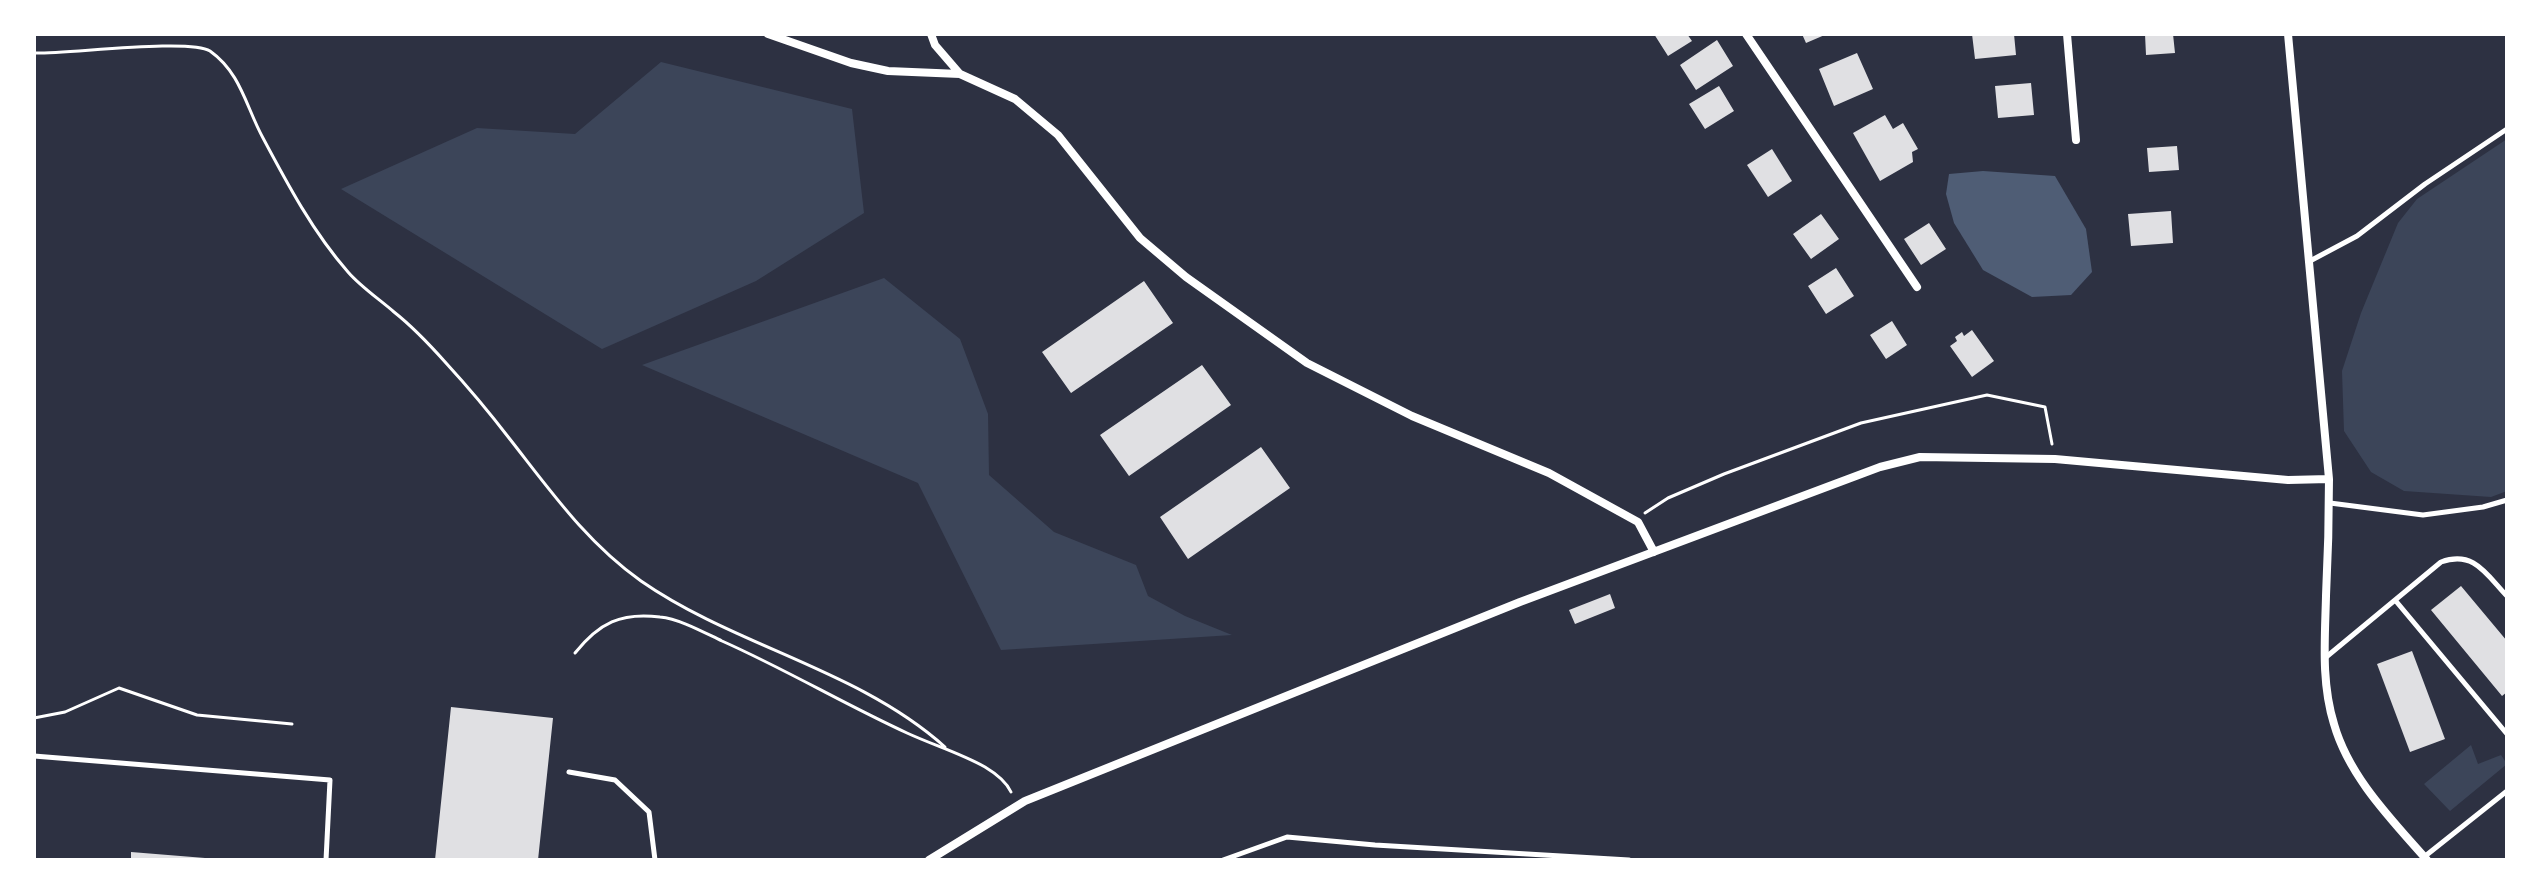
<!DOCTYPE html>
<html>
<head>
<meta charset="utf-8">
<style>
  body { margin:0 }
  #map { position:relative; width:2541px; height:894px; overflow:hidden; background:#2d3142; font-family:"Source Sans 3",sans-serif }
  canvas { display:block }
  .frame { position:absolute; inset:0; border:36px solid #fff; pointer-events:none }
</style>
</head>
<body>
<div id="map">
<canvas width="2541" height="894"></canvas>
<div class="frame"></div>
</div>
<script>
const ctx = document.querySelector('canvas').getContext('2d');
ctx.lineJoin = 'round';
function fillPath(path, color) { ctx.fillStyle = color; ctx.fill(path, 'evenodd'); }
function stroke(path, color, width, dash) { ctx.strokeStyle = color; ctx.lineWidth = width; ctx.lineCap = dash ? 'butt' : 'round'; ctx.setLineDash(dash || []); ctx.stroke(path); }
fillPath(new Path2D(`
  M 661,62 L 852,109 L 864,213 L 756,281 L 602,349 L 341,189 L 477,128 L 575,134 Z
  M 2507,139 L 2507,491 L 2491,497 L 2404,491 L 2371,472 L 2344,431 L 2342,371 L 2361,313 L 2398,223 L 2417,199 Z
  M 884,278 L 960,339 L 988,414 L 989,475 L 1054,532 L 1136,565 L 1148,596 L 1185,616 L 1232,635 L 1001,650 L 918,483 L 642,365 Z
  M 2471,745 L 2478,764 L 2501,755 L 2507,764 L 2450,811 L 2424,784 Z`), '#3c4559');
fillPath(new Path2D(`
  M 1983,171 L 2055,176 L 2086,229 L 2092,272 L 2071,295 L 2032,297 L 1983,270 L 1954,223 L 1946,194 L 1949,174 Z`), '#4f5d75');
fillPath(new Path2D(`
  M 1654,34 L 1687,34 L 1692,41 L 1668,56 Z
  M 1802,34 L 1827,34 L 1806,43 Z
  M 1972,34 L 2014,34 L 2016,55 L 1975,59 Z
  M 2145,34 L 2173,34 L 2175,53 L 2146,55 Z
  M 1717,40 L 1733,66 L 1696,90 L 1680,65 Z
  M 1857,53 L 1873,89 L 1834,106 L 1819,69 Z
  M 2031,83 L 2034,115 L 1998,118 L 1995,86 Z
  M 1719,86 L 1734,111 L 1705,129 L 1689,104 Z
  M 1885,115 L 1893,129 L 1903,123 L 1918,149 L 1912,152 L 1913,162 L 1880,181 L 1853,133 Z
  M 2177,146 L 2179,170 L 2149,172 L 2147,148 Z
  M 1772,149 L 1792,181 L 1768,197 L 1747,165 Z
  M 2171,211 L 2173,243 L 2131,246 L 2128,214 Z
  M 1821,214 L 1839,239 L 1811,259 L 1793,234 Z
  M 1929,223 L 1946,249 L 1921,265 L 1904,239 Z
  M 1836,268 L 1854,296 L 1826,314 L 1808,286 Z
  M 1144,281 L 1173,323 L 1071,393 L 1042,352 Z
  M 1892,321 L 1907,345 L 1886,359 L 1870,335 Z
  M 1972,330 L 1994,361 L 1972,377 L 1950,346 L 1957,341 L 1955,337 L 1962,332 L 1964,336 Z
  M 1202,365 L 1231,405 L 1129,476 L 1100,435 Z
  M 1261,447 L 1290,488 L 1188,559 L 1160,517 Z
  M 2461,586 L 2507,641 L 2507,692 L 2502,696 L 2431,610 Z
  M 1610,594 L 1615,608 L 1575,624 L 1569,610 Z
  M 2412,651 L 2445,739 L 2410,752 L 2377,664 Z
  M 451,707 L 553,718 L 538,860 L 435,860 Z
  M 131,852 L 205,858 L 205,860 L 131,860 Z`), '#e0e0e3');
stroke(new Path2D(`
  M 34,53 C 67,54 190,38 210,51 C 241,73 246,107 263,138 C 288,185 313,232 348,272 C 361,287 379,299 394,312 C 413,327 430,345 446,363 C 468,387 489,412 509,438 C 550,490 586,542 641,581 C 736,647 858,669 945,747
  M 1645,513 L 1668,498 L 1724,474 L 1861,423 L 1987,395 L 2045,407 L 2052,444
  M 575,653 C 599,623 621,612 660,617 C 680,619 703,632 722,641 C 785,669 844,704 907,733 C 933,745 960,753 985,767 C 995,773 1006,781 1011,792
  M 34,718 L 65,712 L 119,688 L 197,715 L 292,724`), '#fff', 3);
stroke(new Path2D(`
  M 2310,261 L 2357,236 L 2425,184 L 2507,129
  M 2330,503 L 2423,515 L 2483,507 L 2507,500
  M 2395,600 L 2507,734
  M 2325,658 L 2441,562 C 2474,550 2486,574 2507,596
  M 34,756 L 330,780 L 326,860
  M 569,772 L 615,780 L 649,812 L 655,860
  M 2424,857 L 2507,791
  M 1223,860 L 1287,837 L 1375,845 L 1629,860`), '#fff', 5);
stroke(new Path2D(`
  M 768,34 L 851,63 L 888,71 L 960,74 L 1015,99 L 1058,135 L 1140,238 L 1186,277 L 1307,363 L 1412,416 L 1549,473 L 1638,522 L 1654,552
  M 931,34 L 935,45 L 960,74
  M 1746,34 L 1917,287
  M 2067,34 L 2076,140
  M 2329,479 C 2329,518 2328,557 2326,596 C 2325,639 2321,682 2334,724 C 2349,777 2392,820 2427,860
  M 929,860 L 1025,801 L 1520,602 L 1880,467 L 1920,457 L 2055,459 L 2288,480 L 2329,479 L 2288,34`), '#fff', 8);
</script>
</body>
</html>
